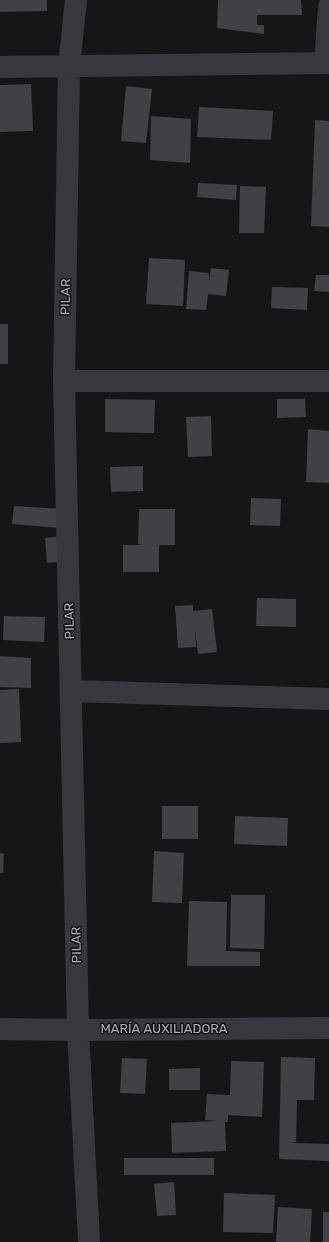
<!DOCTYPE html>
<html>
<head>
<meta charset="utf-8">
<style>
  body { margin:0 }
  canvas { display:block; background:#161618 }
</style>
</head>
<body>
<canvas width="329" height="1242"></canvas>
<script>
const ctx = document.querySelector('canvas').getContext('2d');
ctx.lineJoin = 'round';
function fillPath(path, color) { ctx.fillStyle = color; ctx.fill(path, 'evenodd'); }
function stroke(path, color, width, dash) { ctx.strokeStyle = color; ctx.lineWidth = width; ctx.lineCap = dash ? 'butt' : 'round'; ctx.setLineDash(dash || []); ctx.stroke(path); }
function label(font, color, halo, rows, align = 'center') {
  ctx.font = font + ' Rubik,sans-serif'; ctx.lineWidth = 3; ctx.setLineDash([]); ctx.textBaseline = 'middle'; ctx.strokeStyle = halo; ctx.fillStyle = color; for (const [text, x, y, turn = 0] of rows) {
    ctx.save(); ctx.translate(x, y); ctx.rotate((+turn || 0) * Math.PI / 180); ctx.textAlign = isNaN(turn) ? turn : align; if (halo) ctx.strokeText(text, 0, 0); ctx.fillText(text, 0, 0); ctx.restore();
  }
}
fillPath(new Path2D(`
  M 0,0 L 47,0 L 47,11 L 0,12 Z
  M 218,0 L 301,0 L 302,15 L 257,15 L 257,25 L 264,25 L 264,34 L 217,28 Z
  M 31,84 L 33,131 L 0,132 L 0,85 Z
  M 126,86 L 152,89 L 146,143 L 121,141 Z
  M 199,107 L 273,111 L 271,140 L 197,137 Z
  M 151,116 L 191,119 L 190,163 L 150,160 Z
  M 315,120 L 329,121 L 329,227 L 311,226 Z
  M 198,183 L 237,185 L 236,200 L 197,197 Z
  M 240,186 L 266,187 L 264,233 L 239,233 Z
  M 149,258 L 185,260 L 183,306 L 146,304 Z
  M 211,268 L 229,270 L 226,296 L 208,294 L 206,310 L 186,309 L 189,271 L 209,273 L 209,282 Z
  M 316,275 L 329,275 L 329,292 L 314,291 Z
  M 272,287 L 308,288 L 307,310 L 271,308 Z
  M 0,324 L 8,324 L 8,364 L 0,364 Z
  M 105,399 L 155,400 L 154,433 L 105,432 Z
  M 277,399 L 305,399 L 306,417 L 277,418 Z
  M 211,416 L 212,456 L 188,457 L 186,417 Z
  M 308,429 L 329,431 L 329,483 L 306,482 Z
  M 143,466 L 143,491 L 111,492 L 110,467 Z
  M 251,498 L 281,499 L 280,526 L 250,525 Z
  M 14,506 L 63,509 L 61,528 L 12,524 Z
  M 139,509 L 175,509 L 175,545 L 159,545 L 159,572 L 123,572 L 123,545 L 143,545 L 138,544 Z
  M 63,536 L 67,561 L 47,563 L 45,538 Z
  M 257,598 L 296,599 L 296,627 L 256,626 Z
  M 193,605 L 193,611 L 212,609 L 217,652 L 198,654 L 195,630 L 196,647 L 178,648 L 175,606 Z
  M 4,616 L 45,617 L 44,642 L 3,640 Z
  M 0,656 L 31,658 L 31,688 L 0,687 Z
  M 19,689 L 21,742 L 0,743 L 0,690 Z
  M 162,806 L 198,806 L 198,839 L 162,839 Z
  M 235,816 L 288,818 L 287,846 L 234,844 Z
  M 154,851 L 184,853 L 182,903 L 152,902 Z
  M 0,853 L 4,854 L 3,873 L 0,873 Z
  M 231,895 L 265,895 L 264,949 L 230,948 Z
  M 189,901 L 227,902 L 226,951 L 260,952 L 260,966 L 187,966 Z
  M 281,1057 L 315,1058 L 314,1100 L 297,1100 L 296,1142 L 292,1143 L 329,1144 L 329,1161 L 279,1159 Z
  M 122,1058 L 147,1059 L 145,1094 L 120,1093 Z
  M 231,1061 L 264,1062 L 262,1117 L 228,1115 L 228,1122 L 225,1122 L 226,1151 L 172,1153 L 171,1123 L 218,1121 L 205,1120 L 207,1094 L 230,1095 Z
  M 200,1068 L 200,1090 L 169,1090 L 169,1069 Z
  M 124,1158 L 214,1158 L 214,1175 L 124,1175 Z
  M 174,1182 L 176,1215 L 157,1216 L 154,1184 Z
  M 224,1193 L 275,1195 L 273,1233 L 223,1232 Z
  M 278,1207 L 312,1209 L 310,1242 L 276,1242 Z
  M 323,1212 L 329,1212 L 329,1242 L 323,1242 Z`), '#404145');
stroke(new Path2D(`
  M 76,0 L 69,66 L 64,381 L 78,1030 L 89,1242
  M 325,63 L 329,7
  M 0,67 L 329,63
  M 64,381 L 329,381
  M 72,691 L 329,699
  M 0,1029 L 78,1030 L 329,1028`), '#37383d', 22);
label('13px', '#a8adb8', '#111113', [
  ["PILAR",66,297,-89],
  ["PILAR",70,621,-91],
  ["PILAR",77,945,-91],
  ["MARÍA AUXILIADORA",164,1029]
]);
</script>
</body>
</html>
